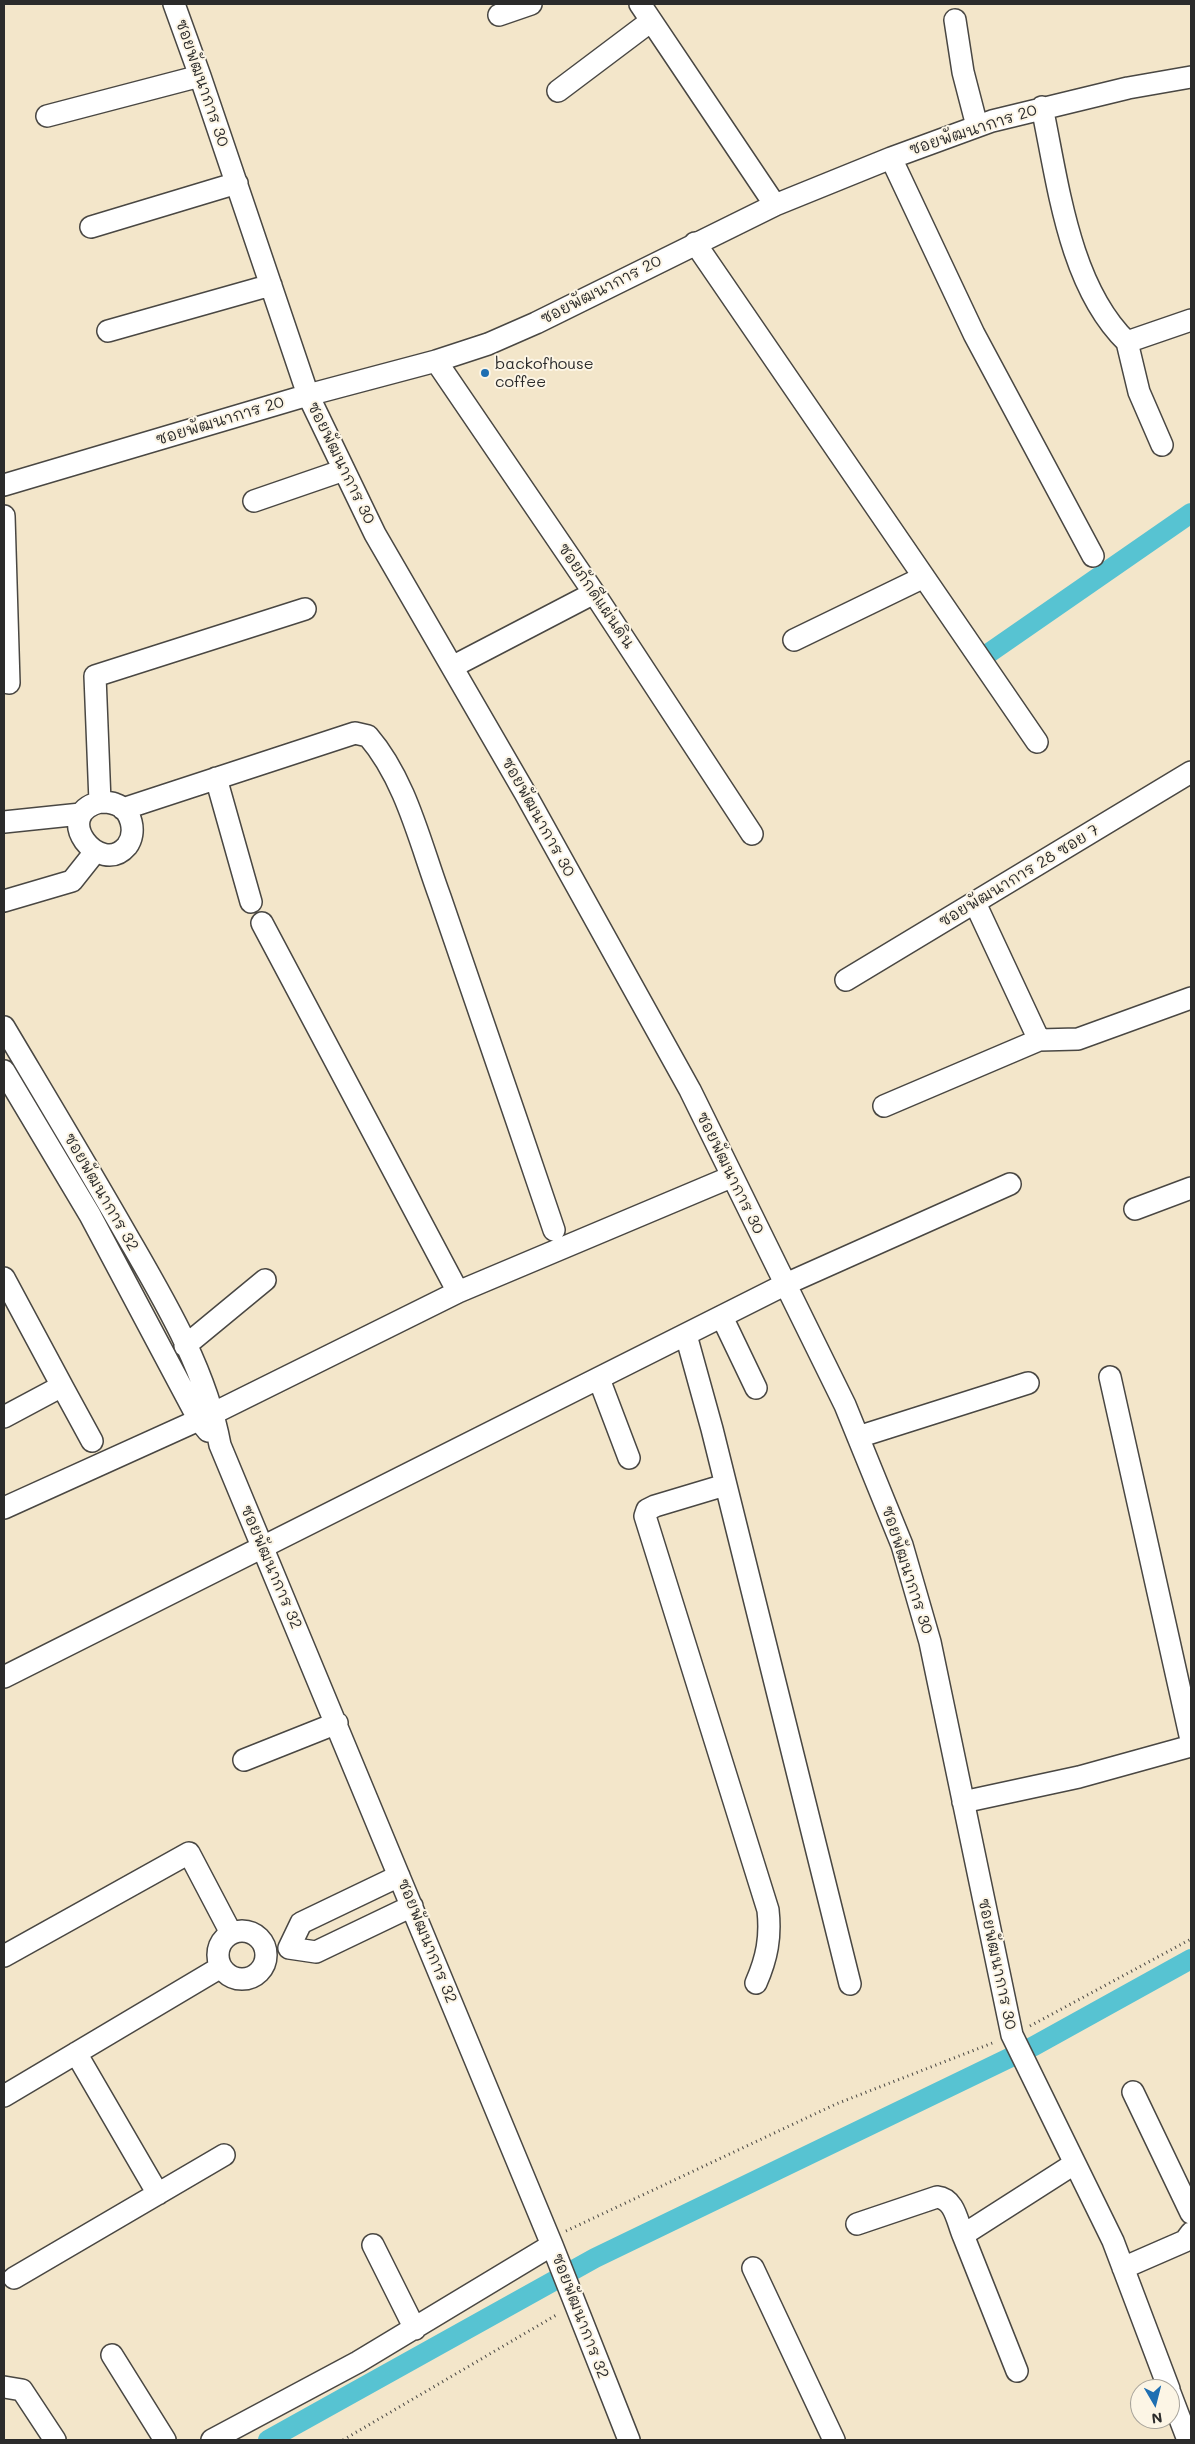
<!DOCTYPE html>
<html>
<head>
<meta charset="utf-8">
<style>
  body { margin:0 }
  #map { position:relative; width:1195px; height:2444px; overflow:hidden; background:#f3e6ca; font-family:Mali,sans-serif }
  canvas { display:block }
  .frame { position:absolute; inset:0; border:5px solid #2b2b2b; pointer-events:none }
  .north { position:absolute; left:1130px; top:2379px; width:50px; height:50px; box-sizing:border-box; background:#fcf5e5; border:1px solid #a8a49b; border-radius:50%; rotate:172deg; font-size:14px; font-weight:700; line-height:20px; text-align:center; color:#2b2b2b }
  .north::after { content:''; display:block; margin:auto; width:18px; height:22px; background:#1f6fb2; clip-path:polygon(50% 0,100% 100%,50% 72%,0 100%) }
</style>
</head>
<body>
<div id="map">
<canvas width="1195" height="2444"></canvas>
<div class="frame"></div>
<div class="north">N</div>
</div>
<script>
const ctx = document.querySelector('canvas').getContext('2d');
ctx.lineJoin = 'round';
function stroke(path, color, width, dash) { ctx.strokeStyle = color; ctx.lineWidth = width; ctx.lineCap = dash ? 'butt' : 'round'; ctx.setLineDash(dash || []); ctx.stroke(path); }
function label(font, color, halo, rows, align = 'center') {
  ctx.font = font + ' Mali,"Playpen Sans Thai",sans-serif'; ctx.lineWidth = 4; ctx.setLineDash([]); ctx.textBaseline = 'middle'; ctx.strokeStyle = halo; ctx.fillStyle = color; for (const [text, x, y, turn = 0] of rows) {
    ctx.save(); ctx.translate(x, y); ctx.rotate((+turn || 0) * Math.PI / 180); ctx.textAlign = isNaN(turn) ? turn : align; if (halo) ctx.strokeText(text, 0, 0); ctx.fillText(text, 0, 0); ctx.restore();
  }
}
stroke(new Path2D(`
  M 989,653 L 1191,513
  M 268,2440 L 595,2258 L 1034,2046 L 1191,1959`), '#57c3d2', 20);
const minor = new Path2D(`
  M 174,4 L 200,76 L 308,395 L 375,534 L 525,793 L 690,1090 L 845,1405 L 902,1545 L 930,1642 L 1012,2035 L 1113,2241 L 1169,2389
  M 640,4 L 775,205
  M 499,15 L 531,4
  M 955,20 L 963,72 L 977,126
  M 558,91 L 651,21
  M 1042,107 C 1058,183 1069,286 1127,342 L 1191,320
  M 47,116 L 200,76
  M 891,158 L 974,334 L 1093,556
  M 91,227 L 237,183
  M 695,243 L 1037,742
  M 108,331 L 271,285
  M 1127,342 L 1139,392 L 1162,445
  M 436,361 L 594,593 L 752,834
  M 4,485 L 308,395 L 436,361 L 488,344 L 536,323 L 775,205 L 891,158 L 992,121 L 1128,88 L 1191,77
  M 254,501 L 344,470
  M 4,516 L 9,683
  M 794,640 L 924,577
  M 452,667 L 594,593
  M 216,778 L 251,902
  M 100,802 L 95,676 L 305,609
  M 100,802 C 105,802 110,802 115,804 C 132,809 137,833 127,846 C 100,878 50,815 100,802 Z
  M 123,809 L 355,733 L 368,736 C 406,780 420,843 440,897 C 479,1008 516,1119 554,1230
  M 4,822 L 81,814
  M 4,901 L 72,881 L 95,852
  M 975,903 L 1039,1040
  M 262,923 L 458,1292
  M 846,980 L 1191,772
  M 4,1027 C 45,1096 86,1164 126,1234 C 164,1300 206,1369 220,1445 L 552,2245 L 629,2440
  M 4,1071 L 90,1215 L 199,1420 L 208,1431
  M 884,1106 L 1039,1040 L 1078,1039 L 1191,998
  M 1135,1209 L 1191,1188
  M 4,1278 L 62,1386
  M 722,1317 L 756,1388
  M 686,1335 L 712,1429 L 850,1984
  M 185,1346 L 265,1280
  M 1110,1377 L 1191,1740
  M 599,1379 L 629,1458
  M 4,1417 L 62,1386 L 92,1441
  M 858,1437 L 1028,1383
  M 725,1485 L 655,1506 L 647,1510 L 645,1516 L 768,1910 C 771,1937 767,1958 756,1983
  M 4,1508 L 214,1413 L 458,1292 L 731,1177
  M 4,1677 L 786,1284 L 1010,1184
  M 244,1760 L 337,1723
  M 963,1802 L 1079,1777 L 1191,1746
  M 399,1876 L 301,1923 L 289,1948 L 316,1952 L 412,1906
  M218 1955a24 24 0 1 1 48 0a24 24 0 1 1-48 0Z
  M 4,1956 L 189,1853 L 231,1933
  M 76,2053 L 158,2194
  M 1133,2092 L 1191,2213
  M 4,2096 L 221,1967
  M 857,2224 L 937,2197 C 955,2199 957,2221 963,2235 L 1074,2164
  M 963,2235 L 1017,2371
  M 373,2245 L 415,2329
  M 753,2268 L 834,2440
  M 1123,2268 L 1185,2241 L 1191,2233
  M 14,2278 L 224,2155
  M 112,2355 L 165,2440
  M 4,2387 L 22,2390 L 55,2440
  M 1170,2393 L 1188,2440
  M 212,2440 L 358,2362 L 552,2245`);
stroke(minor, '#494743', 24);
stroke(new Path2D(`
  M 1030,2026 L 1191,1939
  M 566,2231 L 836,2104 L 995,2042
  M 343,2440 L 558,2314`), '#494743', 3, [1, 4]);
stroke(minor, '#fff', 21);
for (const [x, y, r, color] of [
  [485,373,5,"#1f6fb2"]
]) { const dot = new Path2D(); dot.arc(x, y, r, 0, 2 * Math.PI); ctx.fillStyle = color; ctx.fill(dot); stroke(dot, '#fcf5e5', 2); }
label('16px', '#2b2b2b', '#fcf5e5', [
  ["ซอยพัฒนาการ 30",202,83,71],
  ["ซอยพัฒนาการ 20",973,130,-18],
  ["ซอยพัฒนาการ 20",601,290,-27],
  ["ซอยพัฒนาการ 20",220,421,-17],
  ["ซอยพัฒนาการ 30",341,463,64],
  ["ซอยภักดีแผ่นดิน",596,596,56],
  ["ซอยพัฒนาการ 30",538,817,61],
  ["ซอยพัฒนาการ 28 ซอย 7",1019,876,-31],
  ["ซอยพัฒนาการ 30",730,1173,64],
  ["ซอยพัฒนาการ 32",101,1192,60],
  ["ซอยพัฒนาการ 32",271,1567,67],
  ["ซอยพัฒนาการ 30",907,1570,72],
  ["ซอยพัฒนาการ 32",427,1941,68],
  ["ซอยพัฒนาการ 30",997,1964,78],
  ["ซอยพัฒนาการ 32",580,2316,69]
]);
label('16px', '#2b2b2b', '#fcf5e5', [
  ["backofhouse",495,364],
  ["coffee",495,382]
], 'left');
</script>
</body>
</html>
